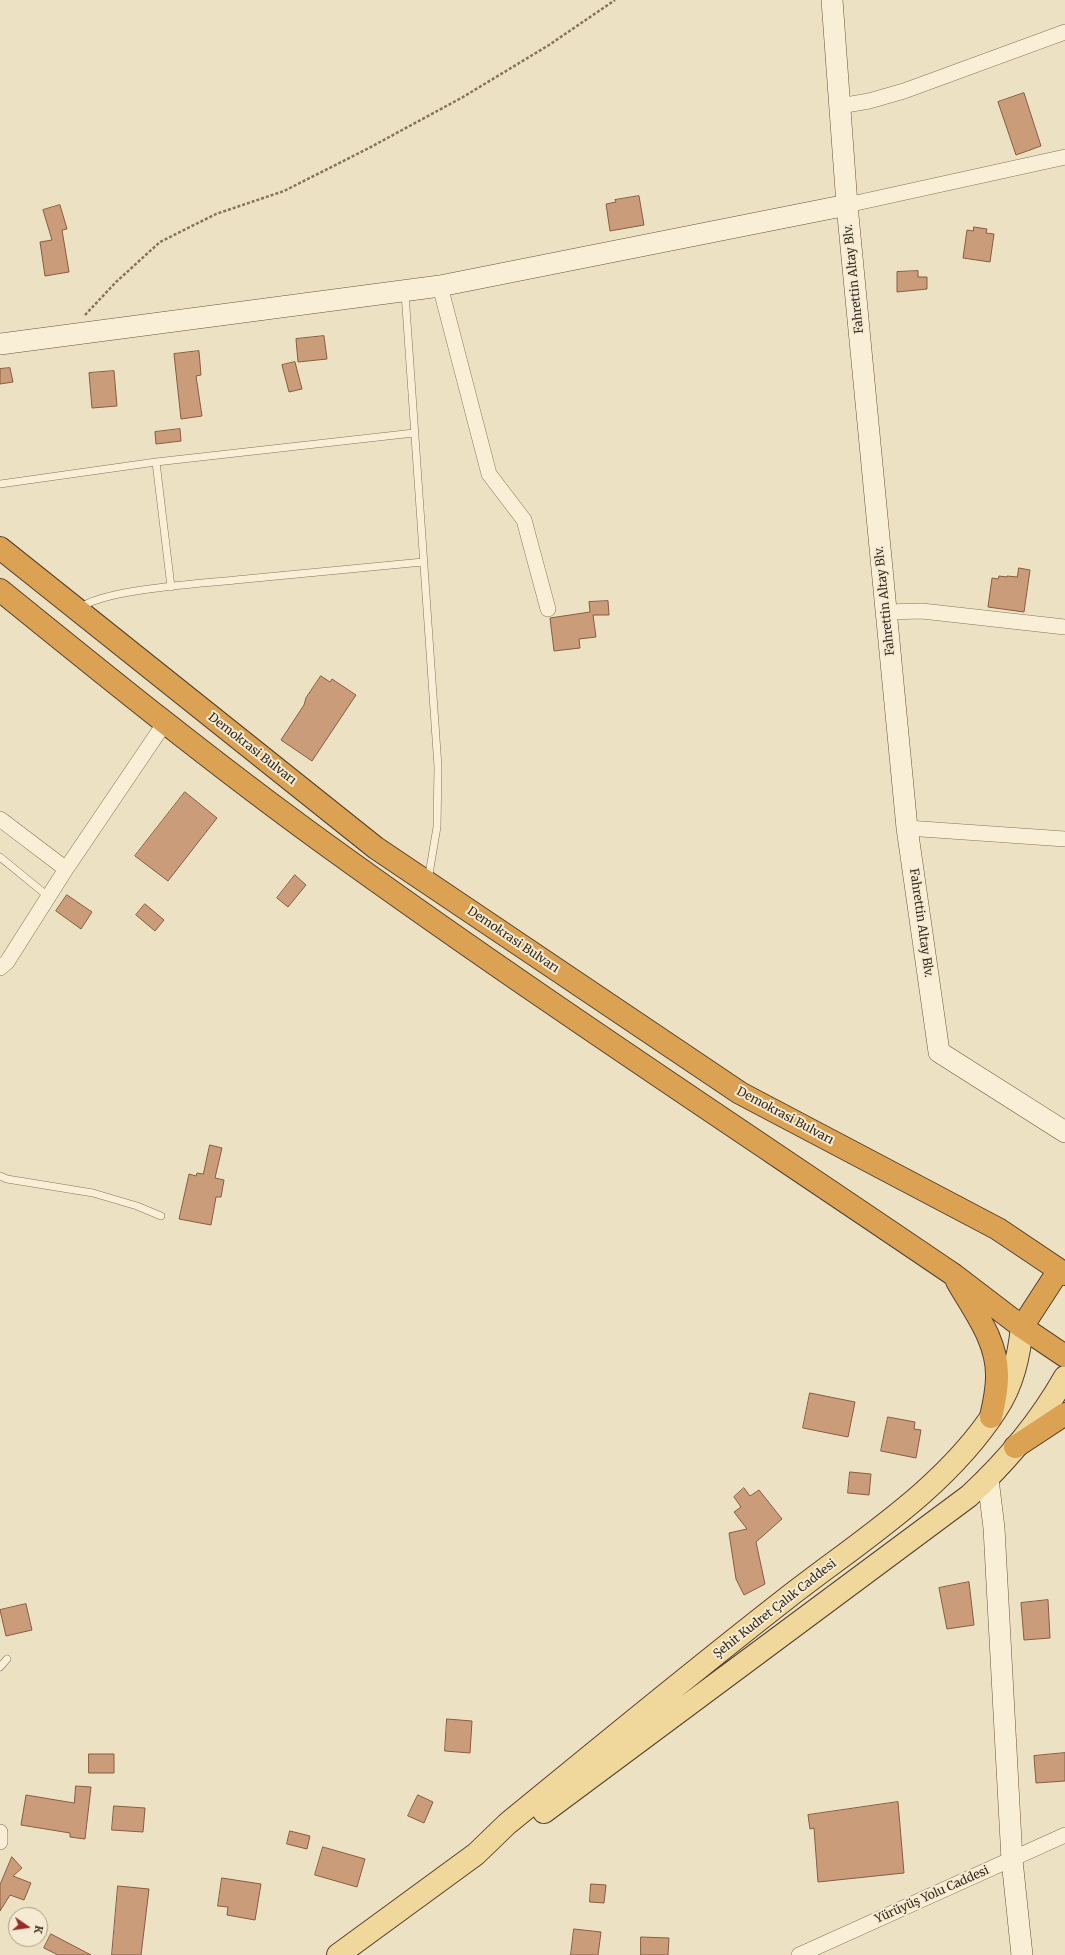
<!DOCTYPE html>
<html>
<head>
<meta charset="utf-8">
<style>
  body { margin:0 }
  #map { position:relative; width:1065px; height:1955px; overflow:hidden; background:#ede1c3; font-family:Merriweather,serif }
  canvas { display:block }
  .north { position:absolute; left:8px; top:1907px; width:40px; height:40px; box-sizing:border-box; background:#f5ebd2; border:1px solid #a99e8a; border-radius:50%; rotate:103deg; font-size:11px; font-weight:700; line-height:16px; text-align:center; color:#372b1e }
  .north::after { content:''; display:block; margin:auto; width:14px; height:18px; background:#962c2b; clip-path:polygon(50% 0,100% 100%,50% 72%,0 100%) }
</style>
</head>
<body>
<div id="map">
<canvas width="1065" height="1955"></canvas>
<div class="north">K</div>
</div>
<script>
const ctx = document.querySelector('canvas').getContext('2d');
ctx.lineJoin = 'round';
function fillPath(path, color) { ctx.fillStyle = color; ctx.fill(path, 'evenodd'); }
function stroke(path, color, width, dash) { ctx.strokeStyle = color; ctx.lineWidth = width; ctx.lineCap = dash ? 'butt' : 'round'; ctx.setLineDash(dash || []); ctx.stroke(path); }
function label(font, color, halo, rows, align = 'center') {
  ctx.font = font + ' Merriweather,serif'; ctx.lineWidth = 4; ctx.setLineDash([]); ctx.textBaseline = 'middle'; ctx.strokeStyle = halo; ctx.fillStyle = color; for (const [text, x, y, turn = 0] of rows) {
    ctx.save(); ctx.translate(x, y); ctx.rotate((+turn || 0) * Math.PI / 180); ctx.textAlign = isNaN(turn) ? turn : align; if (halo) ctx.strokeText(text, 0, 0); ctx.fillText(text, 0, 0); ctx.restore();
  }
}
const building = new Path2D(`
  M 1024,93 L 1041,146 L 1016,155 L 998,102 Z
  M 639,196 L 644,225 L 610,231 L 606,204 L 616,202 L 615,200 Z
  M 60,205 L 67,229 L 62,230 L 69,272 L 45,276 L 40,242 L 52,240 L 43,210 Z
  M 974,227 L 987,229 L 986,233 L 994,234 L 990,262 L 963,258 L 967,230 L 973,231 Z
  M 918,271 L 918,277 L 927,277 L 927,289 L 897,292 L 897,272 Z
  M 324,336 L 327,359 L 298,362 L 296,339 Z
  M 199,351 L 201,375 L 196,376 L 202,416 L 181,419 L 174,354 Z
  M 295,362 L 302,389 L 289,392 L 282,365 Z
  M 10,368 L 13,382 L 0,384 L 0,369 Z
  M 114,371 L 117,406 L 92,408 L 89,373 Z
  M 180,429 L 181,441 L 156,444 L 155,432 Z
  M 1019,568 L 1030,570 L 1024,612 L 988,607 L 992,578 L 998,579 L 999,576 L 1007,577 L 1007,576 L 1017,577 Z
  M 608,601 L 609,615 L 593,615 L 596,637 L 579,639 L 580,648 L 554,651 L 550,618 L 590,612 L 589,602 Z
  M 321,676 L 330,682 L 332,679 L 356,695 L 312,761 L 281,740 L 304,705 L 306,698 Z
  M 185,792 L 217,818 L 168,881 L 135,856 Z
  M 295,875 L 306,885 L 288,907 L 277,898 Z
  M 67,895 L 92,912 L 81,929 L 56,911 Z
  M 145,904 L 164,920 L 155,931 L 136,915 Z
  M 210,1145 L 222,1148 L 215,1178 L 224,1180 L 221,1197 L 216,1197 L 211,1225 L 179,1219 L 189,1174 L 196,1176 L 197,1173 L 203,1174 Z
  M 810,1393 L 855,1402 L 848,1437 L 803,1428 Z
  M 888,1417 L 915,1422 L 914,1429 L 921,1430 L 916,1458 L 881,1451 Z
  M 850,1472 L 871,1474 L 869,1495 L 848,1493 Z
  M 744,1488 L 750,1496 L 759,1490 L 782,1519 L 756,1542 L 765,1584 L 744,1595 L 736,1579 L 729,1533 L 747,1529 L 734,1512 L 741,1507 L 734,1497 Z
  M 969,1582 L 974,1625 L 947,1629 L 939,1588 Z
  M 1048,1600 L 1050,1638 L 1024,1640 L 1021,1603 Z
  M 26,1604 L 32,1630 L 6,1636 L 0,1610 Z
  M 447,1719 L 472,1721 L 470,1753 L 445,1751 Z
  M 1065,1753 L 1065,1781 L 1036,1783 L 1034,1756 Z
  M 89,1754 L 114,1754 L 114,1773 L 89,1773 Z
  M 76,1786 L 91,1787 L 85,1839 L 70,1837 L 70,1833 L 21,1825 L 26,1795 L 74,1803 Z
  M 418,1795 L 433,1802 L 424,1823 L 408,1816 Z
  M 898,1802 L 904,1873 L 818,1882 L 814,1828 L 810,1829 L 808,1815 Z
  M 114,1806 L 145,1808 L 143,1832 L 112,1830 Z
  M 290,1831 L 310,1836 L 307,1849 L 287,1844 Z
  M 323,1847 L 365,1859 L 357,1887 L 315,1875 Z
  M 12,1857 L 22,1868 L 13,1876 L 31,1883 L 24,1900 L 10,1895 L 0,1911 L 0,1885 Z
  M 222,1878 L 261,1884 L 255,1920 L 227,1915 L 228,1907 L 218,1906 Z
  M 591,1884 L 606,1885 L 604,1903 L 590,1902 Z
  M 118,1886 L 149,1889 L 141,1955 L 112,1955 Z
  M 574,1929 L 601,1932 L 598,1955 L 571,1955 Z
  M 51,1934 L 91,1955 L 58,1955 L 44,1948 Z
  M 641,1937 L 669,1938 L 668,1955 L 641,1955 Z`);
fillPath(building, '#cb9c79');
stroke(building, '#865d40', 1);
const lane = new Path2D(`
  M 405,293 L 438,767 L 437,827 L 428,880
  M 156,462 L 171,587
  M 0,484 L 156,462 L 414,433
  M 80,608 C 105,589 200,584 235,580 C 297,574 360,568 423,562
  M 0,857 L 49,897
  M 0,1176 L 7,1179 L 93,1193 L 137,1206 L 161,1216
  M 0,1667 L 7,1659`);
const street = new Path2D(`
  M 840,106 L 869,101 L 904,91 L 1065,32
  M 847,205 L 1065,157
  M 440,286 L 489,474 L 524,520 L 548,609
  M 886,612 L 922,611 L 1065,627
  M 0,819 L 66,869
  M 907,828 L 1065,839
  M 0,968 L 7,962 L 66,869 L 164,724
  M 0,1832 L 0,1842
  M 799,1955 L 1065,1835`);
const secondary = new Path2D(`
  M 832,0 L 847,205 L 907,828 L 939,1052 L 1065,1132
  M 0,344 L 440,286 L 847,205
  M 988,1479 L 994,1528 L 1012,1860 L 1022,1955`);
const primary = new Path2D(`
  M 544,1812 L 969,1496 C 1006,1462 1040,1421 1065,1377
  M 338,1955 L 476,1854 L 507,1824 C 600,1748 692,1672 787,1598 C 860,1541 945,1489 996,1410 C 1013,1385 1019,1356 1022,1327`);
const highway = new Path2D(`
  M 0,548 L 376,848 L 740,1093 L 998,1229 L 1065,1274
  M 0,590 C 106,676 211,761 321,841 C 528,991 742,1131 954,1275 L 1022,1327 L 1065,1356
  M 957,1281 C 974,1311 998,1341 997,1377 C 997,1391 994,1404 991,1417
  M 1022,1327 L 1059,1270
  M 1015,1447 L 1065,1414`);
stroke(lane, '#87735a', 8);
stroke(street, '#87735a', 16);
stroke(secondary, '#69543d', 22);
stroke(primary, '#55412e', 24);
stroke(highway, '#55412e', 24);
stroke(new Path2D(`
  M 85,315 L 116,282 L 160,242 L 216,214 L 284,191 L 369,148 L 463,97 L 549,45 L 615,0`), '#87735a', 2.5, [3, 2]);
stroke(lane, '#f8efd6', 7);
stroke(street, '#f8efd6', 15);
stroke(secondary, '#f8efd6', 21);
stroke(primary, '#f0d79b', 22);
stroke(highway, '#dca254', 22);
label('12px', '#372b1e', '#f5ebd2', [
  ["Fahrettin Altay Blv.",854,279,-96],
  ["Fahrettin Altay Blv.",885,601,-96],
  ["Demokrasi Bulvarı",252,749,38],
  ["Fahrettin Altay Blv.",921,923,82],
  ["Demokrasi Bulvarı",513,940,34],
  ["Demokrasi Bulvarı",785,1116,28],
  ["Şehit Kudret Çalık Caddesi",775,1609,-38],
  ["Yürüyüş Yolu Caddesi",932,1895,-24]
]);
</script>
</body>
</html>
